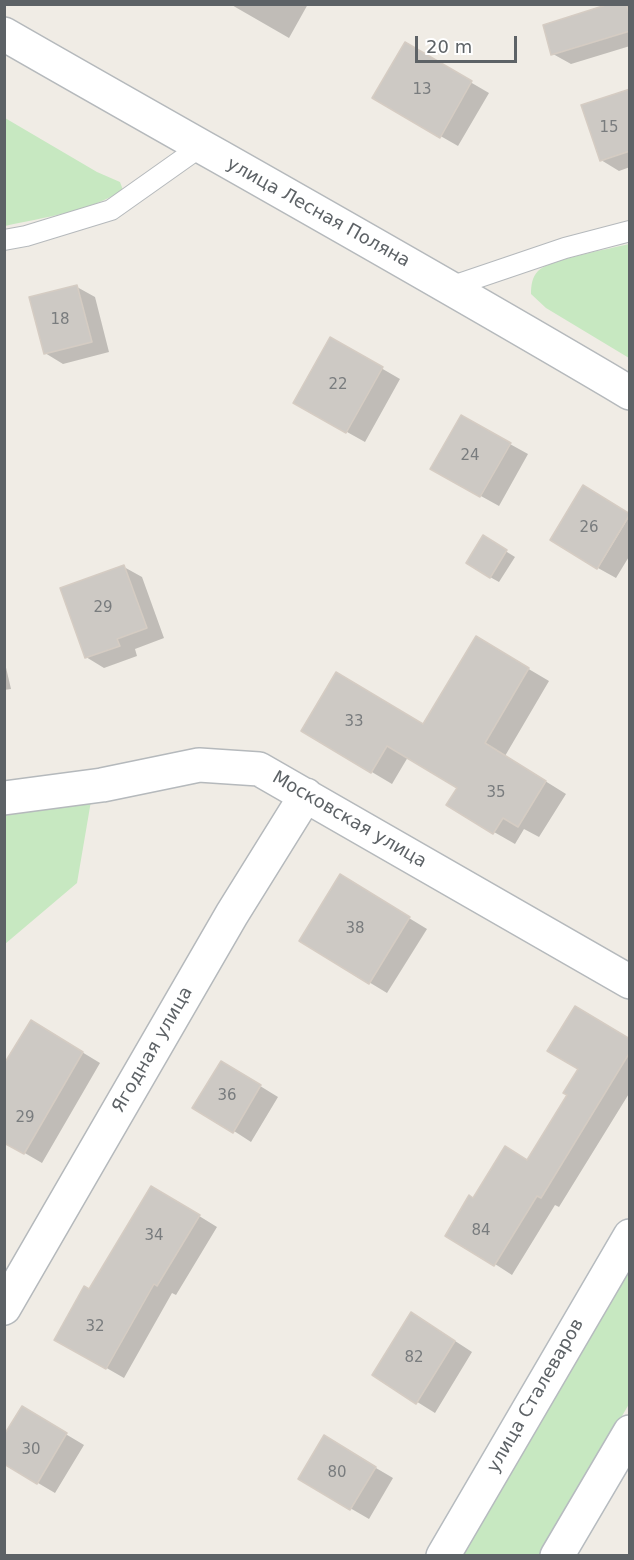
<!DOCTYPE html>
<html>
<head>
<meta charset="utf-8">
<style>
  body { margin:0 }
  #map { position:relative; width:634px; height:1560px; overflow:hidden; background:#f0ece5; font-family:"DejaVu Sans",sans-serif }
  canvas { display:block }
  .frame { position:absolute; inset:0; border:6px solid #5d6266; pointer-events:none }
  .scale { position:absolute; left:415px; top:36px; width:102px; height:27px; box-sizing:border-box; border:3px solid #5d6266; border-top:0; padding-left:8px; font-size:18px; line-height:21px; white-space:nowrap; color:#5d6266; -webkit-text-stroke:4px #fff; paint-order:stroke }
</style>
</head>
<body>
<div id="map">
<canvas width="634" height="1560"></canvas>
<div class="frame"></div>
<div class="scale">20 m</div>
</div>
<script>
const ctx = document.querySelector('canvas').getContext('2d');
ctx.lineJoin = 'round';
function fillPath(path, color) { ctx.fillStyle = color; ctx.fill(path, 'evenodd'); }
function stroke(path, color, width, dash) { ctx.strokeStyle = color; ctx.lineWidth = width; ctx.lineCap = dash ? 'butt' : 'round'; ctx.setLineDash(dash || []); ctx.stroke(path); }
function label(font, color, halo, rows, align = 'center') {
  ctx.font = font + ' "DejaVu Sans",sans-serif'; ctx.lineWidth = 4.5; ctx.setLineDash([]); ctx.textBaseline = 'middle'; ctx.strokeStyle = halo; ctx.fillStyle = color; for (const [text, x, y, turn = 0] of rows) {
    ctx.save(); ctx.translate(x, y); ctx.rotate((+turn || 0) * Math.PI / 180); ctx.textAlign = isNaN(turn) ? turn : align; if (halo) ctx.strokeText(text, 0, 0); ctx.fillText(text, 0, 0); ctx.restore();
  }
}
fillPath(new Path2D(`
  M 5,118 L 97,172 L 120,182 L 123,190 C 88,212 45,217 5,226 Z
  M 629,244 L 630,244 L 629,358 L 546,308 L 531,294 C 531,286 532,277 538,271 C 550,259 610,249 629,244 Z
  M 91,801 L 77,883 L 5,944 L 5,811 Z
  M 629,1266 L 629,1404 L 541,1555 L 461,1556 Z`), '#c7e8c1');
fillPath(new Path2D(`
  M 230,4 L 308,4 L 289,38 Z
  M 614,4 L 630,4 L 630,46 L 571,64 L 553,54 Z
  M 405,44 L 489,93 L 458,146 L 374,98 Z
  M 630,91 L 630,167 L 619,171 L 601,160 Z
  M 77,287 L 95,297 L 109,352 L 63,364 L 45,353 Z
  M 331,339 L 400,379 L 365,442 L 295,403 Z
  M 461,417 L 528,454 L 499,506 L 432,469 Z
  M 630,515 L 630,555 L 616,578 L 598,568 Z
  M 483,537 L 515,557 L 499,582 L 490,577 Z
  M 124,567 L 142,577 L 164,638 L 135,649 L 137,656 L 104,668 L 86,657 Z
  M 476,638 L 549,681 L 505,756 L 566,794 L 539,837 L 524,829 L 515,844 L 494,832 L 459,787 L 408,757 L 392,784 L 303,731 L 424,726 Z
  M 4,659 L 11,689 L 4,690 Z
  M 358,887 L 427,929 L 387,993 L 301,941 Z
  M 49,1032 L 100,1063 L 42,1163 L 4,1141 L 4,1062 L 7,1063 Z
  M 630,1040 L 630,1092 L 559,1207 L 555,1205 L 512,1275 L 495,1264 L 474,1200 L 528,1161 L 569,1095 L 580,1068 Z
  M 239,1073 L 278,1097 L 251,1142 L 234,1131 Z
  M 170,1198 L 217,1227 L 176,1295 L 172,1293 L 124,1378 L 56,1339 L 90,1291 Z
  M 429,1324 L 472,1352 L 435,1413 L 374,1375 Z
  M 22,1408 L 84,1445 L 55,1493 L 4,1463 Z
  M 325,1438 L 393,1478 L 369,1519 L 300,1479 Z`), '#0003');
const building = new Path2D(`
  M 609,4 L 626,4 L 630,16 L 630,31 L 551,55 L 543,25 Z
  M 405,42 L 472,81 L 440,138 L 372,98 Z
  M 630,89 L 630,151 L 600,161 L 581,105 Z
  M 77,285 L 92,342 L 44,354 L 29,297 Z
  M 330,337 L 383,367 L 346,433 L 293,403 Z
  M 461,415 L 511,443 L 480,497 L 430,469 Z
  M 583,485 L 630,514 L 597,569 L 550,540 Z
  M 483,535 L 507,550 L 490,578 L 466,563 Z
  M 124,565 L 147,628 L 117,639 L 120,646 L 85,658 L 60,588 Z
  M 476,636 L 529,668 L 485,743 L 546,781 L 518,827 L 503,818 L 493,834 L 446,805 L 457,788 L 387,746 L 371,773 L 301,731 L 336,672 L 423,724 Z
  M 340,874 L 410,917 L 369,984 L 299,941 Z
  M 575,1006 L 630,1039 L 630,1052 L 541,1198 L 537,1196 L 494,1266 L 445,1236 L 469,1195 L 473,1198 L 505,1146 L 527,1160 L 567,1095 L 563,1093 L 578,1069 L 547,1051 Z
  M 31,1020 L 83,1052 L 24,1154 L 4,1143 L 4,1064 Z
  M 221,1061 L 261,1085 L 233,1133 L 192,1108 Z
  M 151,1186 L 200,1215 L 157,1286 L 154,1284 L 106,1369 L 54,1340 L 84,1286 L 89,1289 Z
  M 411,1312 L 455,1341 L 416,1404 L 372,1375 Z
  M 22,1406 L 67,1433 L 37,1484 L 4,1464 L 4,1435 Z
  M 324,1435 L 376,1467 L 350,1510 L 298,1479 Z`);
fillPath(building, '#cdc9c4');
stroke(building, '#d5ccc3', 1.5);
const service = new Path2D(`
  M 4,240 L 26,236 L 111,210 L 200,147
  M 450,287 L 565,248 L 630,231`);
const minor = new Path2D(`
  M 4,34 C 213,154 423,270 630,393
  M 4,798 L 102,785 L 199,765 L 259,769 L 630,982
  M 4,1308 L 232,914 L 306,795`);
const secondary = new Path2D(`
  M 443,1556 L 630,1236
  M 557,1556 L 630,1432`);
stroke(service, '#b5b9bc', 22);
stroke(minor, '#b5b9bc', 36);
stroke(secondary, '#b6bbbf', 36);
stroke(service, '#fff', 20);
stroke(minor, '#fff', 33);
stroke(secondary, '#fff', 33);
label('15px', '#797c7e', null, [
  ["13",422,90],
  ["15",609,128],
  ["18",60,320],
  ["22",338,385],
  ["24",470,456],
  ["26",589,528],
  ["29",103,608],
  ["33",354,722],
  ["35",496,793],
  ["38",355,929],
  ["36",227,1096],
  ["29",25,1118],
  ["84",481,1231],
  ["34",154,1236],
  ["32",95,1327],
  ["82",414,1358],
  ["30",31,1450],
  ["80",337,1473]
]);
label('18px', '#5d6266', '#fff', [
  ["улица Лесная Поляна",318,213,29],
  ["Московская улица",349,820,30],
  ["Ягодная улица",153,1050,-60],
  ["улица Сталеваров",536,1396,-60]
]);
</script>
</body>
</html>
